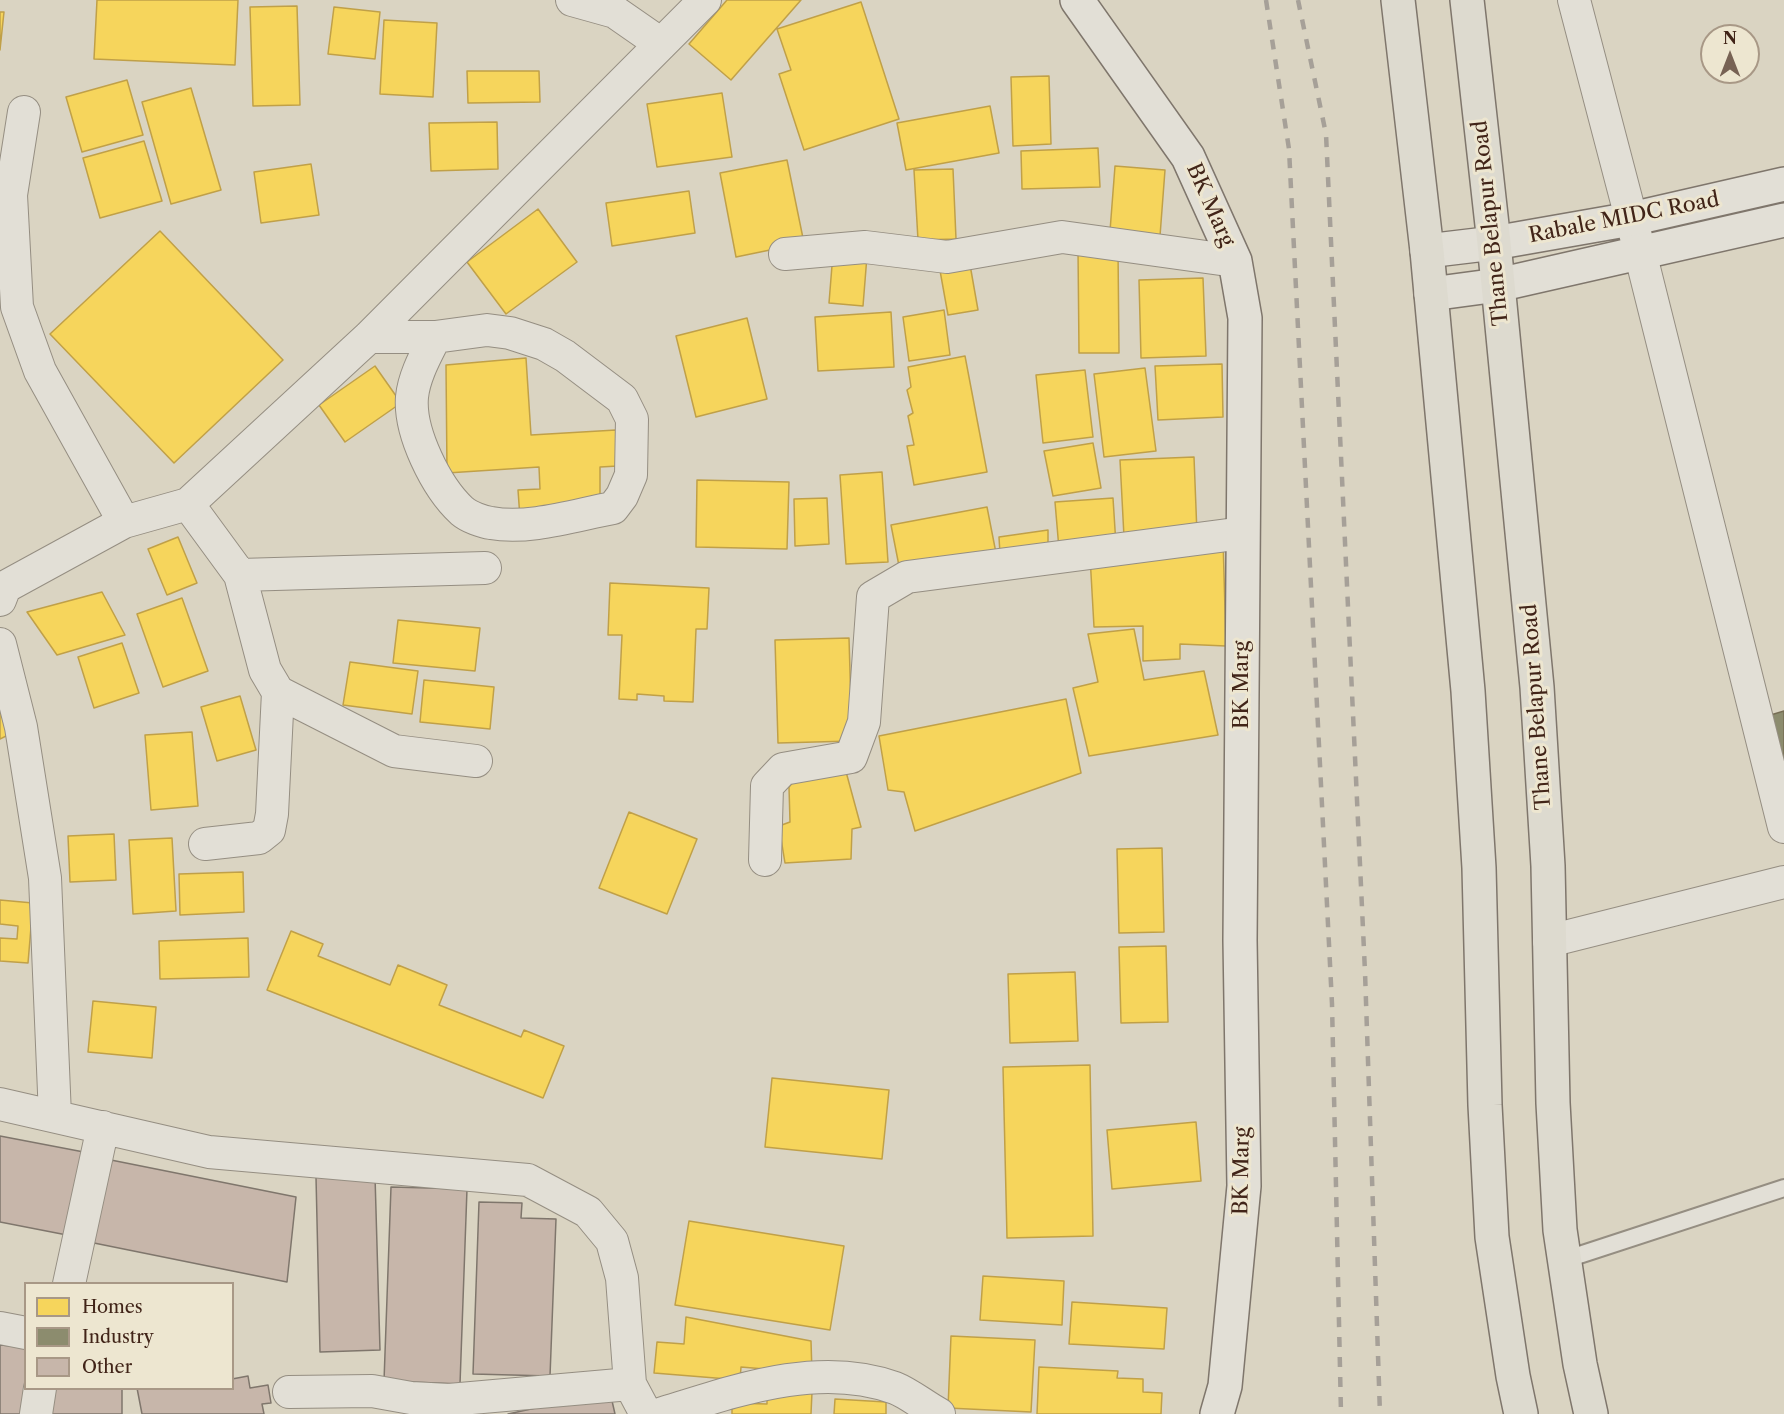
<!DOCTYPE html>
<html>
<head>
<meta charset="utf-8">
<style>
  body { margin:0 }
  #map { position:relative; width:1784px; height:1414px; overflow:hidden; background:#dad4c2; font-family:"Libre Caslon Text",serif }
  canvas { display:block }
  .legend { position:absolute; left:24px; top:1282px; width:210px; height:108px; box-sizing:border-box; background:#ede6d0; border:2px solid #a89886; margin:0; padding:8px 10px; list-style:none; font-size:18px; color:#412418 }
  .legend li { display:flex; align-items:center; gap:12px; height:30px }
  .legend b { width:30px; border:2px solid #a89886 }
  .north { position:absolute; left:1700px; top:24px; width:60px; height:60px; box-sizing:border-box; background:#ede6d0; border:2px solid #a89886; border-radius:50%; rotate:0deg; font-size:16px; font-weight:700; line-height:24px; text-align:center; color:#412418 }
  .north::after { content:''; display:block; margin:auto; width:21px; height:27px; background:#776254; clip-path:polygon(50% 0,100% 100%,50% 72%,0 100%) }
</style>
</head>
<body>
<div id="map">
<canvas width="1784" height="1414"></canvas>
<ul class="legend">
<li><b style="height:16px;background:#f6d55c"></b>Homes</li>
<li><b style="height:16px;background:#8c8c6e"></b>Industry</li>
<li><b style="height:16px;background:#c7b6aa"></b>Other</li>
</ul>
<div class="north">N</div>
</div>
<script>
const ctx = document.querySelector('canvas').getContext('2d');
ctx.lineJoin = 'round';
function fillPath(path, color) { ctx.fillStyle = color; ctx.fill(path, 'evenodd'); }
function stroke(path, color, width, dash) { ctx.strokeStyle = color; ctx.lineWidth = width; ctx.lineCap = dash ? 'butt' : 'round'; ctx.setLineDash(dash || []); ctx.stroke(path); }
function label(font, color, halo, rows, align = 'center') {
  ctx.font = font + ' "Libre Caslon Text",serif'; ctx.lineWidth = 6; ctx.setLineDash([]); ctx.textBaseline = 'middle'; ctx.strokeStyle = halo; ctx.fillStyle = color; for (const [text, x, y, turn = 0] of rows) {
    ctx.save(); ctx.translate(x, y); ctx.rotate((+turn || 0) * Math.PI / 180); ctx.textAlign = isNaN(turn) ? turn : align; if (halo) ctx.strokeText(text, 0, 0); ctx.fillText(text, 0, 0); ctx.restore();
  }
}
const homes = new Path2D(`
  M 97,0 L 238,0 L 235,65 L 94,59 Z
  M 727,0 L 801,0 L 731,80 L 689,44 Z
  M 861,2 L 899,119 L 804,150 L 779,74 L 791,70 L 777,29 Z
  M 297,6 L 300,105 L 253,106 L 250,7 Z
  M 334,7 L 380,12 L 375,59 L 328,54 Z
  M 0,12 L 4,12 L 0,50 Z
  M 384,20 L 437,23 L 433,97 L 380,94 Z
  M 467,71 L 539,71 L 540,102 L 468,103 Z
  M 1049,76 L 1051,144 L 1013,146 L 1011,77 Z
  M 127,80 L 143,135 L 82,152 L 66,97 Z
  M 191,88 L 221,190 L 171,204 L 142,102 Z
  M 722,93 L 732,157 L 657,167 L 647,104 Z
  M 990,106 L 999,153 L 906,170 L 897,123 Z
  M 497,122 L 498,169 L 431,171 L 429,123 Z
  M 144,141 L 162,201 L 100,218 L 83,158 Z
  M 1098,148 L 1100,187 L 1022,189 L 1021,151 Z
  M 787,160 L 804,243 L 736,257 L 720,173 Z
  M 311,164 L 319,215 L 261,223 L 254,172 Z
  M 1115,166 L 1165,170 L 1160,236 L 1110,231 Z
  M 953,169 L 956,239 L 918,240 L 914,170 Z
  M 689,191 L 695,233 L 612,246 L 606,203 Z
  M 538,209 L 577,262 L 506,314 L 467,262 Z
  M 160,231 L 283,360 L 174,463 L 50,334 Z
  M 1078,249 L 1118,249 L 1119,353 L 1079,353 Z
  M 833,253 L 867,256 L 863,306 L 829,303 Z
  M 969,259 L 978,310 L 948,315 L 939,265 Z
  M 1203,278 L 1206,356 L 1141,358 L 1139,280 Z
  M 944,310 L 950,355 L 909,361 L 903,317 Z
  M 891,312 L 894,367 L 818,371 L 815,317 Z
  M 747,318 L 767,399 L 696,417 L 676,336 Z
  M 965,356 L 987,472 L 914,485 L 907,446 L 914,445 L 908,416 L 913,413 L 907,390 L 911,387 L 908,367 Z
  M 526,358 L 531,435 L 616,430 L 618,466 L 600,467 L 600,504 L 520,518 L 518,490 L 540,489 L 539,467 L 447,473 L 446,365 Z
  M 1222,364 L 1223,417 L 1158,420 L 1155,366 Z
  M 375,366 L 401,403 L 345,442 L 319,405 Z
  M 1145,368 L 1156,451 L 1104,457 L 1094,374 Z
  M 1085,370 L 1093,437 L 1043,443 L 1036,375 Z
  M 1093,443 L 1101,488 L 1053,496 L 1044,451 Z
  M 1194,457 L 1197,534 L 1124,537 L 1120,460 Z
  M 882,472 L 888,562 L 846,564 L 840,475 Z
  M 697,480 L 789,482 L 787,549 L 696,547 Z
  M 827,498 L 829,544 L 795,546 L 794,499 Z
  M 1113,498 L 1116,545 L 1059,549 L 1055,502 Z
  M 987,507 L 996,553 L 900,571 L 891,525 Z
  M 1048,530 L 1048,550 L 1000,554 L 999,537 Z
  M 178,537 L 197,583 L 167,595 L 148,549 Z
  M 1223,539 L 1226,646 L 1180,644 L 1180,659 L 1143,661 L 1143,626 L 1094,627 L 1090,556 Z
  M 610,583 L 709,588 L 707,629 L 696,629 L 693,702 L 664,701 L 664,696 L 637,694 L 637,700 L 619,699 L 622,635 L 608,635 Z
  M 102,592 L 125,635 L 57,655 L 27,612 Z
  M 182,598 L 208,671 L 163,687 L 137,614 Z
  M 398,620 L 480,628 L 475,671 L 393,663 Z
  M 1134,629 L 1144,680 L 1204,671 L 1218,735 L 1089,756 L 1073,688 L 1098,682 L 1088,634 Z
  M 849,638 L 852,741 L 778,743 L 775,640 Z
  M 122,643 L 139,693 L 94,708 L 78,657 Z
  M 350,662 L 418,671 L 412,714 L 343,705 Z
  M 424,680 L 494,687 L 490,729 L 420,722 Z
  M 240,696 L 256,750 L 217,761 L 201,707 Z
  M 1066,699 L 1081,773 L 915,831 L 904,792 L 888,790 L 879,736 Z
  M 0,710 L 12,733 L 0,739 Z
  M 192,732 L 198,806 L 151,810 L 145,735 Z
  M 845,768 L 861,827 L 852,829 L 851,859 L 785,863 L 779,826 L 790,822 L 789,787 L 801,772 Z
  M 629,812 L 697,839 L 667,914 L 599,888 Z
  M 114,834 L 116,880 L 70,882 L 68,836 Z
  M 172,838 L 176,911 L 133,914 L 129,840 Z
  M 1162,848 L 1164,932 L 1119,933 L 1117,849 Z
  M 243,872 L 244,912 L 180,915 L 179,874 Z
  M 0,900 L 33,903 L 28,963 L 0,961 L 0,938 L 17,939 L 18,926 L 0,924 Z
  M 291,931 L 323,944 L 318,956 L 390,985 L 398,965 L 447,985 L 439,1005 L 521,1037 L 524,1030 L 564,1046 L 543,1098 L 267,990 Z
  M 248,938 L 249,977 L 160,979 L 159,941 Z
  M 1166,946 L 1168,1022 L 1121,1023 L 1119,947 Z
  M 1075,972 L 1078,1041 L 1010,1043 L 1008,974 Z
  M 93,1001 L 156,1007 L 152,1058 L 88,1052 Z
  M 1090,1065 L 1093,1236 L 1007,1238 L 1003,1067 Z
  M 772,1078 L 889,1090 L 882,1159 L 765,1147 Z
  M 1196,1122 L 1201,1181 L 1112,1189 L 1107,1130 Z
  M 689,1221 L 844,1246 L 830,1330 L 675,1305 Z
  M 983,1276 L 1064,1281 L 1062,1325 L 980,1320 Z
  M 1072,1302 L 1167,1308 L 1164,1349 L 1069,1344 Z
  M 686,1317 L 811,1341 L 812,1373 L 741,1367 L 740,1380 L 654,1373 L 657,1342 L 684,1344 Z
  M 951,1336 L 1035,1340 L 1031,1412 L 948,1408 Z
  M 1039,1367 L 1118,1371 L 1117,1378 L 1143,1379 L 1143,1392 L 1162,1393 L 1161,1414 L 1037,1414 Z
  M 767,1389 L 812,1392 L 811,1414 L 732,1414 L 732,1403 L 767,1404 Z
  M 835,1399 L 886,1402 L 886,1414 L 834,1414 Z`);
fillPath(homes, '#f6d55c');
stroke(homes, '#c0a048', 1.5);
const industry = new Path2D(`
  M 1784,711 L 1784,790 L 1764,717 Z`);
fillPath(industry, '#8c8c6e');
stroke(industry, '#766d54', 1.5);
const building = new Path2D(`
  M 0,1136 L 89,1153 L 72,1236 L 0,1222 Z
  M 106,1159 L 296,1197 L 287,1282 L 94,1243 Z
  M 375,1176 L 380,1350 L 320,1352 L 316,1177 Z
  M 391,1187 L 467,1189 L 460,1384 L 384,1381 Z
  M 479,1202 L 522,1203 L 521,1218 L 556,1219 L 550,1376 L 473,1374 Z
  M 0,1345 L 26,1347 L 27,1414 L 0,1414 Z
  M 248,1376 L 250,1388 L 268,1385 L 271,1403 L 262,1404 L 264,1414 L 142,1414 L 137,1388 L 232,1388 L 232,1379 Z
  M 50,1388 L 122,1388 L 122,1414 L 50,1414 Z
  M 610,1392 L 615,1414 L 508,1414 Z`);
fillPath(building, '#c7b6aa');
stroke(building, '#7f766c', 1.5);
const lane = new Path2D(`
  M 1564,1260 L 1784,1188`);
const street = new Path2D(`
  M 572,0 L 615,12 L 661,44
  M 1574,0 L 1640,252 L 1784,827
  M 24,112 L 11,195 L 17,307 L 40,371 L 124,522
  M 785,254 L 865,247 L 947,257 L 1062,237 L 1235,261
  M 369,337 L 435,337 C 426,355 414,376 412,397 C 409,432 436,487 462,511 C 469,517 483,522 491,523 C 529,530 575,515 613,508 L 622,496 L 631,475 L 632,419 L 622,399 L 565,356 L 544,344 L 510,333 L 487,330 L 435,337
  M 188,504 L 240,575 L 265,670 L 278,692 L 394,751 L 476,761
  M 240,575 L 485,568
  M 0,600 L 5,587 L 124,522 L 188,504 L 369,337 L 705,0
  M 0,644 L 21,727 L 45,878 L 55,1116
  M 205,844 L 259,838 L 269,830 L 272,814 L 278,692
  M 765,860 L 767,786 L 783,769 L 851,757 L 864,722 L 873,597 L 907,577 L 1243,533
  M 1549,941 L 1784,882
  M 0,1104 L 209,1152 L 528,1180 L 588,1212 L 612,1241 L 622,1278 L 630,1384 L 646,1414
  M 69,1284 L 103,1127
  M 0,1328 L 26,1333
  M 289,1392 L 372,1391 L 411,1398 L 449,1400 L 630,1384
  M 36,1414 L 40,1388
  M 660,1414 C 735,1391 818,1360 895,1388 C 910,1394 924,1406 939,1414`);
const secondary = new Path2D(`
  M 1077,0 L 1188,157 L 1235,261 L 1245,318 L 1240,940 L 1244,1186 L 1225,1386 L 1217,1414
  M 1427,251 L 1494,243 L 1631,219 L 1784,184
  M 1431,294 L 1498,285 L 1784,220`);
const primary = new Path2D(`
  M 1398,0 L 1427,251 L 1468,691 L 1479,868 L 1485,1105 L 1492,1237 L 1513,1376 L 1521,1414
  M 1467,0 L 1494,243 L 1537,687 L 1548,866 L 1553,1103 L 1560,1230 L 1580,1364 L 1591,1414`);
stroke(lane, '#958e82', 20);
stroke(street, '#958e82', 34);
stroke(secondary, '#7f766c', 36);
stroke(primary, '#7f766c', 36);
stroke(lane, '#e2dfd6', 16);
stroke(street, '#e2dfd6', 32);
stroke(secondary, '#e2dfd6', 33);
stroke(primary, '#dddacf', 33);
stroke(new Path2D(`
  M 1266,0 L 1289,149 L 1332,1004 L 1341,1414
  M 1298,0 L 1326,134 L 1365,972 L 1380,1414`), '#a6a098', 4.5, [10, 10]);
label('21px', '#412418', '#ede6d0', [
  ["BK Marg",1210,205,66],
  ["Rabale MIDC Road",1624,218,-11],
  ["Thane Belapur Road",1491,223,-96],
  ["BK Marg",1242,685,-90],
  ["Thane Belapur Road",1537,707,-94],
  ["BK Marg",1242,1171,-89]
]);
</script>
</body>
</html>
